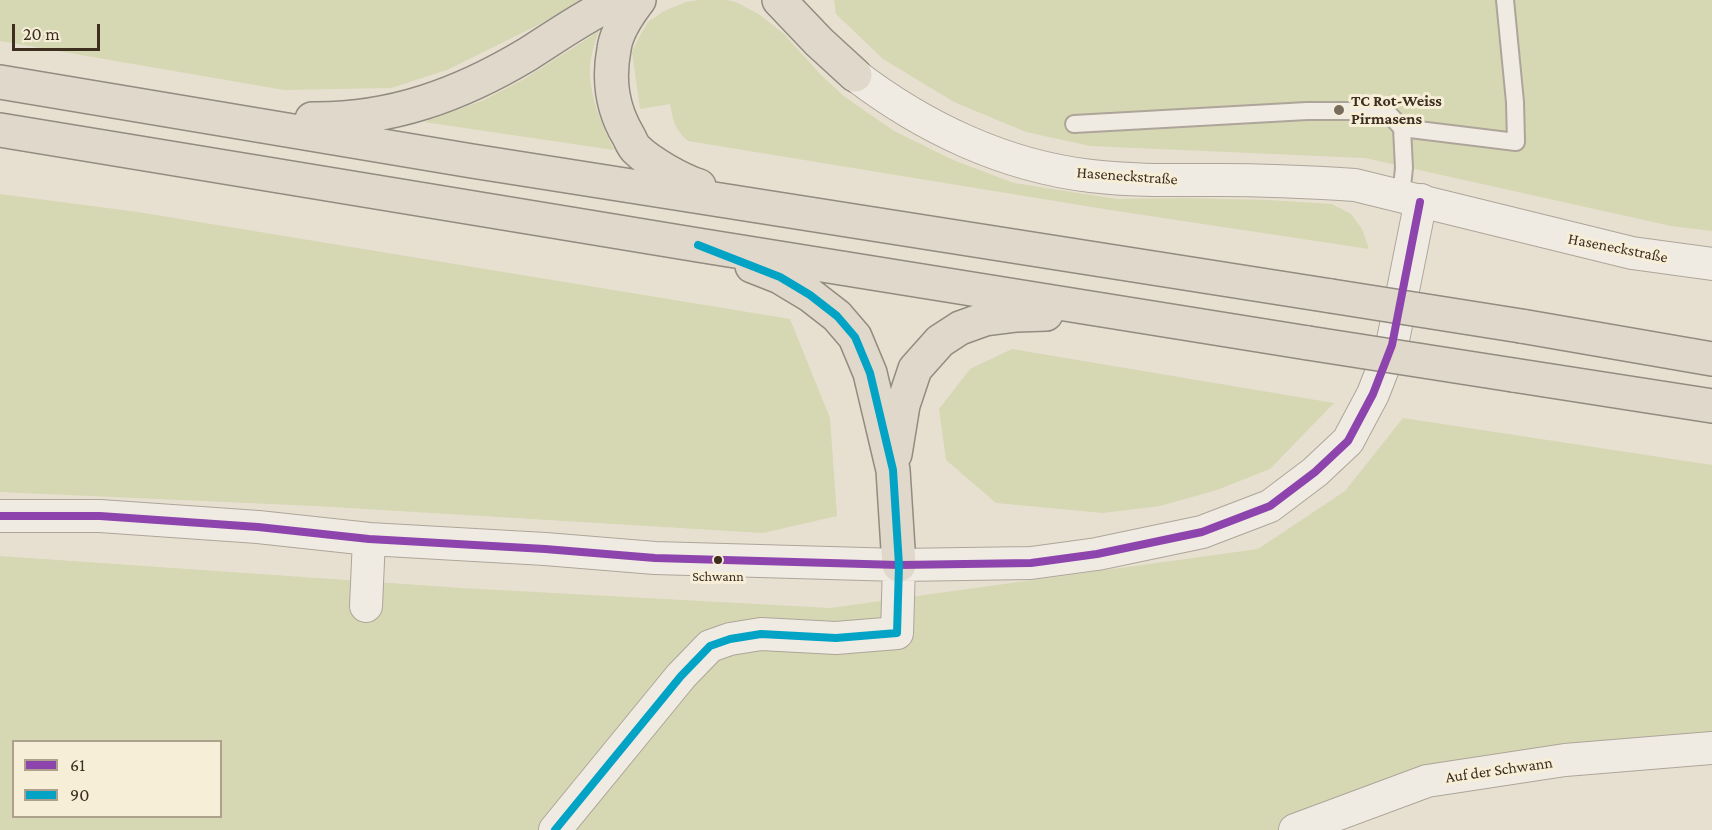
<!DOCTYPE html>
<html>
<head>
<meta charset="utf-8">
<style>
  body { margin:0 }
  #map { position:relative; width:1712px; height:830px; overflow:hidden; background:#e7e0d1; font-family:"Crimson Pro",serif }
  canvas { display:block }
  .legend { position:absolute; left:12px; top:740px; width:210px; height:78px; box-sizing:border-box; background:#f7eed8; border:2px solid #ada18e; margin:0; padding:8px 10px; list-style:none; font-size:18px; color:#3d2e20 }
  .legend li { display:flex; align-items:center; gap:12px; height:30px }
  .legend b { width:30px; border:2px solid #ada18e }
  .scale { position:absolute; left:12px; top:24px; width:88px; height:27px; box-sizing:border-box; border:3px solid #3d2e20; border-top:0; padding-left:8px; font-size:18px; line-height:21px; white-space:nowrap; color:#3d2e20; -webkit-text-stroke:4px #f7eed8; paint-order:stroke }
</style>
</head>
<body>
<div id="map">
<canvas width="1712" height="830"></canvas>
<ul class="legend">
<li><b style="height:8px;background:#8e44ad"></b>61</li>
<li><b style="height:8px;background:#03a3c5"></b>90</li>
</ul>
<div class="scale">20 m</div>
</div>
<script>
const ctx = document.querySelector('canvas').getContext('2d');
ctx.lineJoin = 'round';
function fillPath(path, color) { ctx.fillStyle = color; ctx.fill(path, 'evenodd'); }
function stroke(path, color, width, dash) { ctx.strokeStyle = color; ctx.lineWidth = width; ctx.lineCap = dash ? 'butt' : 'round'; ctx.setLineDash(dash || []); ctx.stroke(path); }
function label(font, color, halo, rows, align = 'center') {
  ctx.font = font + ' "Crimson Pro",serif'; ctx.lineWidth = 6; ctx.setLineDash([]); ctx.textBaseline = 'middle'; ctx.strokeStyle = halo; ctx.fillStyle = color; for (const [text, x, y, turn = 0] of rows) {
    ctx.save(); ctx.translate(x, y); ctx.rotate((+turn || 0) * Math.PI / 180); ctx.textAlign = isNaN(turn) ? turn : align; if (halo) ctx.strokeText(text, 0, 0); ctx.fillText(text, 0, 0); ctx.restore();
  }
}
fillPath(new Path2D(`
  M 0,0 L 580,0 L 542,23 L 447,70 L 391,88 L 284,90 L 0,41 Z
  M 699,0 L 727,0 L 736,2 L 760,15 L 783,33 L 821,75 L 845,97 L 894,131 L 953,160 L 1014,183 L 1117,199 L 1184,198 L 1268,200 L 1332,204 L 1351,214 L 1362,229 L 1369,249 L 1110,210 L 688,141 C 675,130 673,120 670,104 L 640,109 L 632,52 L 639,37 L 648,22 L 664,11 L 686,2 Z
  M 834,0 L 1712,0 L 1712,231 L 1671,226 L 1365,158 L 1090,146 L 1026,132 L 954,102 L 883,59 L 836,14 Z
  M 600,28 C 595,42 589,58 590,74 C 591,100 602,126 614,150 L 424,122 L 482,101 L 524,79 L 590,37 Z
  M 0,194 L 138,212 L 790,319 L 830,418 L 837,516 L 763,533 L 316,506 L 0,492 Z
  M 1012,349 L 1334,403 L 1270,469 L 1217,490 L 1160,506 L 1103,513 L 996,503 L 946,460 L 939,409 L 970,369 Z
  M 1403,418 L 1712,465 L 1712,742 L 1557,751 L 1283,830 L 0,830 L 0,556 L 462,588 L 830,608 L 1258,549 L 1345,491 ZM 14,742 L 220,742 L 220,816 L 14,816 Z`), '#d6d7b3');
const service = new Path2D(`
  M 1074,124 L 1307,111 L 1386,111 L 1402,128 L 1404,168 L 1401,196
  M 1402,128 L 1516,142 L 1515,102 L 1505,0`);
const minor = new Path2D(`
  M 855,75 C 923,127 1004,166 1091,176 C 1133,181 1176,180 1218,180 C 1264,180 1309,182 1355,185 L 1632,253 L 1712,264
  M 0,516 L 100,516 L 258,527 L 369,539 L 545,549 L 655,558 L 899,565 L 1031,563 L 1097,554 L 1202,532 L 1270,506 L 1315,472 L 1348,441 L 1373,394 L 1392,345 L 1421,200
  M 366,606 L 369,539
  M 555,830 L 681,676 L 710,646 L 730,639 L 761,634 L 836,638 L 897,633 L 899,565
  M 1295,830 L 1427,781 L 1565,760 L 1712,748`);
const trunk = new Path2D(`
  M 639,0 C 629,13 616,33 614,49 C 608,81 612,109 629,137 C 631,141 633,146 636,149 C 650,163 681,180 699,186
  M 779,0 L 819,42 L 855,75
  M 0,82 L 472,161 L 1331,296
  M 312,119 C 391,120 460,95 528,54 C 558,35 586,15 618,0
  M 0,130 L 698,245 L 1308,343
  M 752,266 L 780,277 L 810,295 L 837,316 L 855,337 L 870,373 L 893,470 L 899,565
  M 1521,326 L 1712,359
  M 1513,375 L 1712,406
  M 895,454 L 903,405 L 915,369 L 940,341 L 960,328 L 985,319 L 1017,315 L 1046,314`);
stroke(service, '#ada599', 20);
stroke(minor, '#ada599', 34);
stroke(trunk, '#928b80', 36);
stroke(service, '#efebe3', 16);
stroke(minor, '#efebe3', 32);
stroke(trunk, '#e0d9cb', 33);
const trunkBridge = new Path2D(`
  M 1331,296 L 1521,326
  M 1308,343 L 1513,375`);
stroke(trunkBridge, '#928b80', 36, []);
stroke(trunkBridge, '#e0d9cb', 33);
stroke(new Path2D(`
  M 0,516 L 100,516 L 258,527 L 369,539 L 545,549 L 655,558 L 899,565 L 1031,563 L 1097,554 L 1202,532 L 1270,506 L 1315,472 L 1348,441 L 1373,394 L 1392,345 L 1420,202`), '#8e44ad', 8);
stroke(new Path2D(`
  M 555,830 L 681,676 L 710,646 L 730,639 L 761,634 L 836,638 L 897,633 L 899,565 L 893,470 L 870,373 L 855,337 L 837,316 L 810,295 L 780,277 L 698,245`), '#03a3c5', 8);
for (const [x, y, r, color] of [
  [1339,110,6,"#786c5e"],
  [718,560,5,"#3d2e20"]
]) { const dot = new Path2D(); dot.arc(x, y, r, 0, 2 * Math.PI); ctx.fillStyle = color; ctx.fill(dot); stroke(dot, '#f7eed8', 2); }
label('14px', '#3d2e20', '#f7eed8', [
  ["Schwann",718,577]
]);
label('bold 16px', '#3d2e20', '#f7eed8', [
  ["TC Rot-Weiss",1351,101],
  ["Pirmasens",1351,119]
], 'left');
label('16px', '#3d2e20', '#f7eed8', [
  ["Haseneckstraße",1127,176,4],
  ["Haseneckstraße",1618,248,11],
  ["Auf der Schwann",1499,770,-8]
]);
</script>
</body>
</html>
